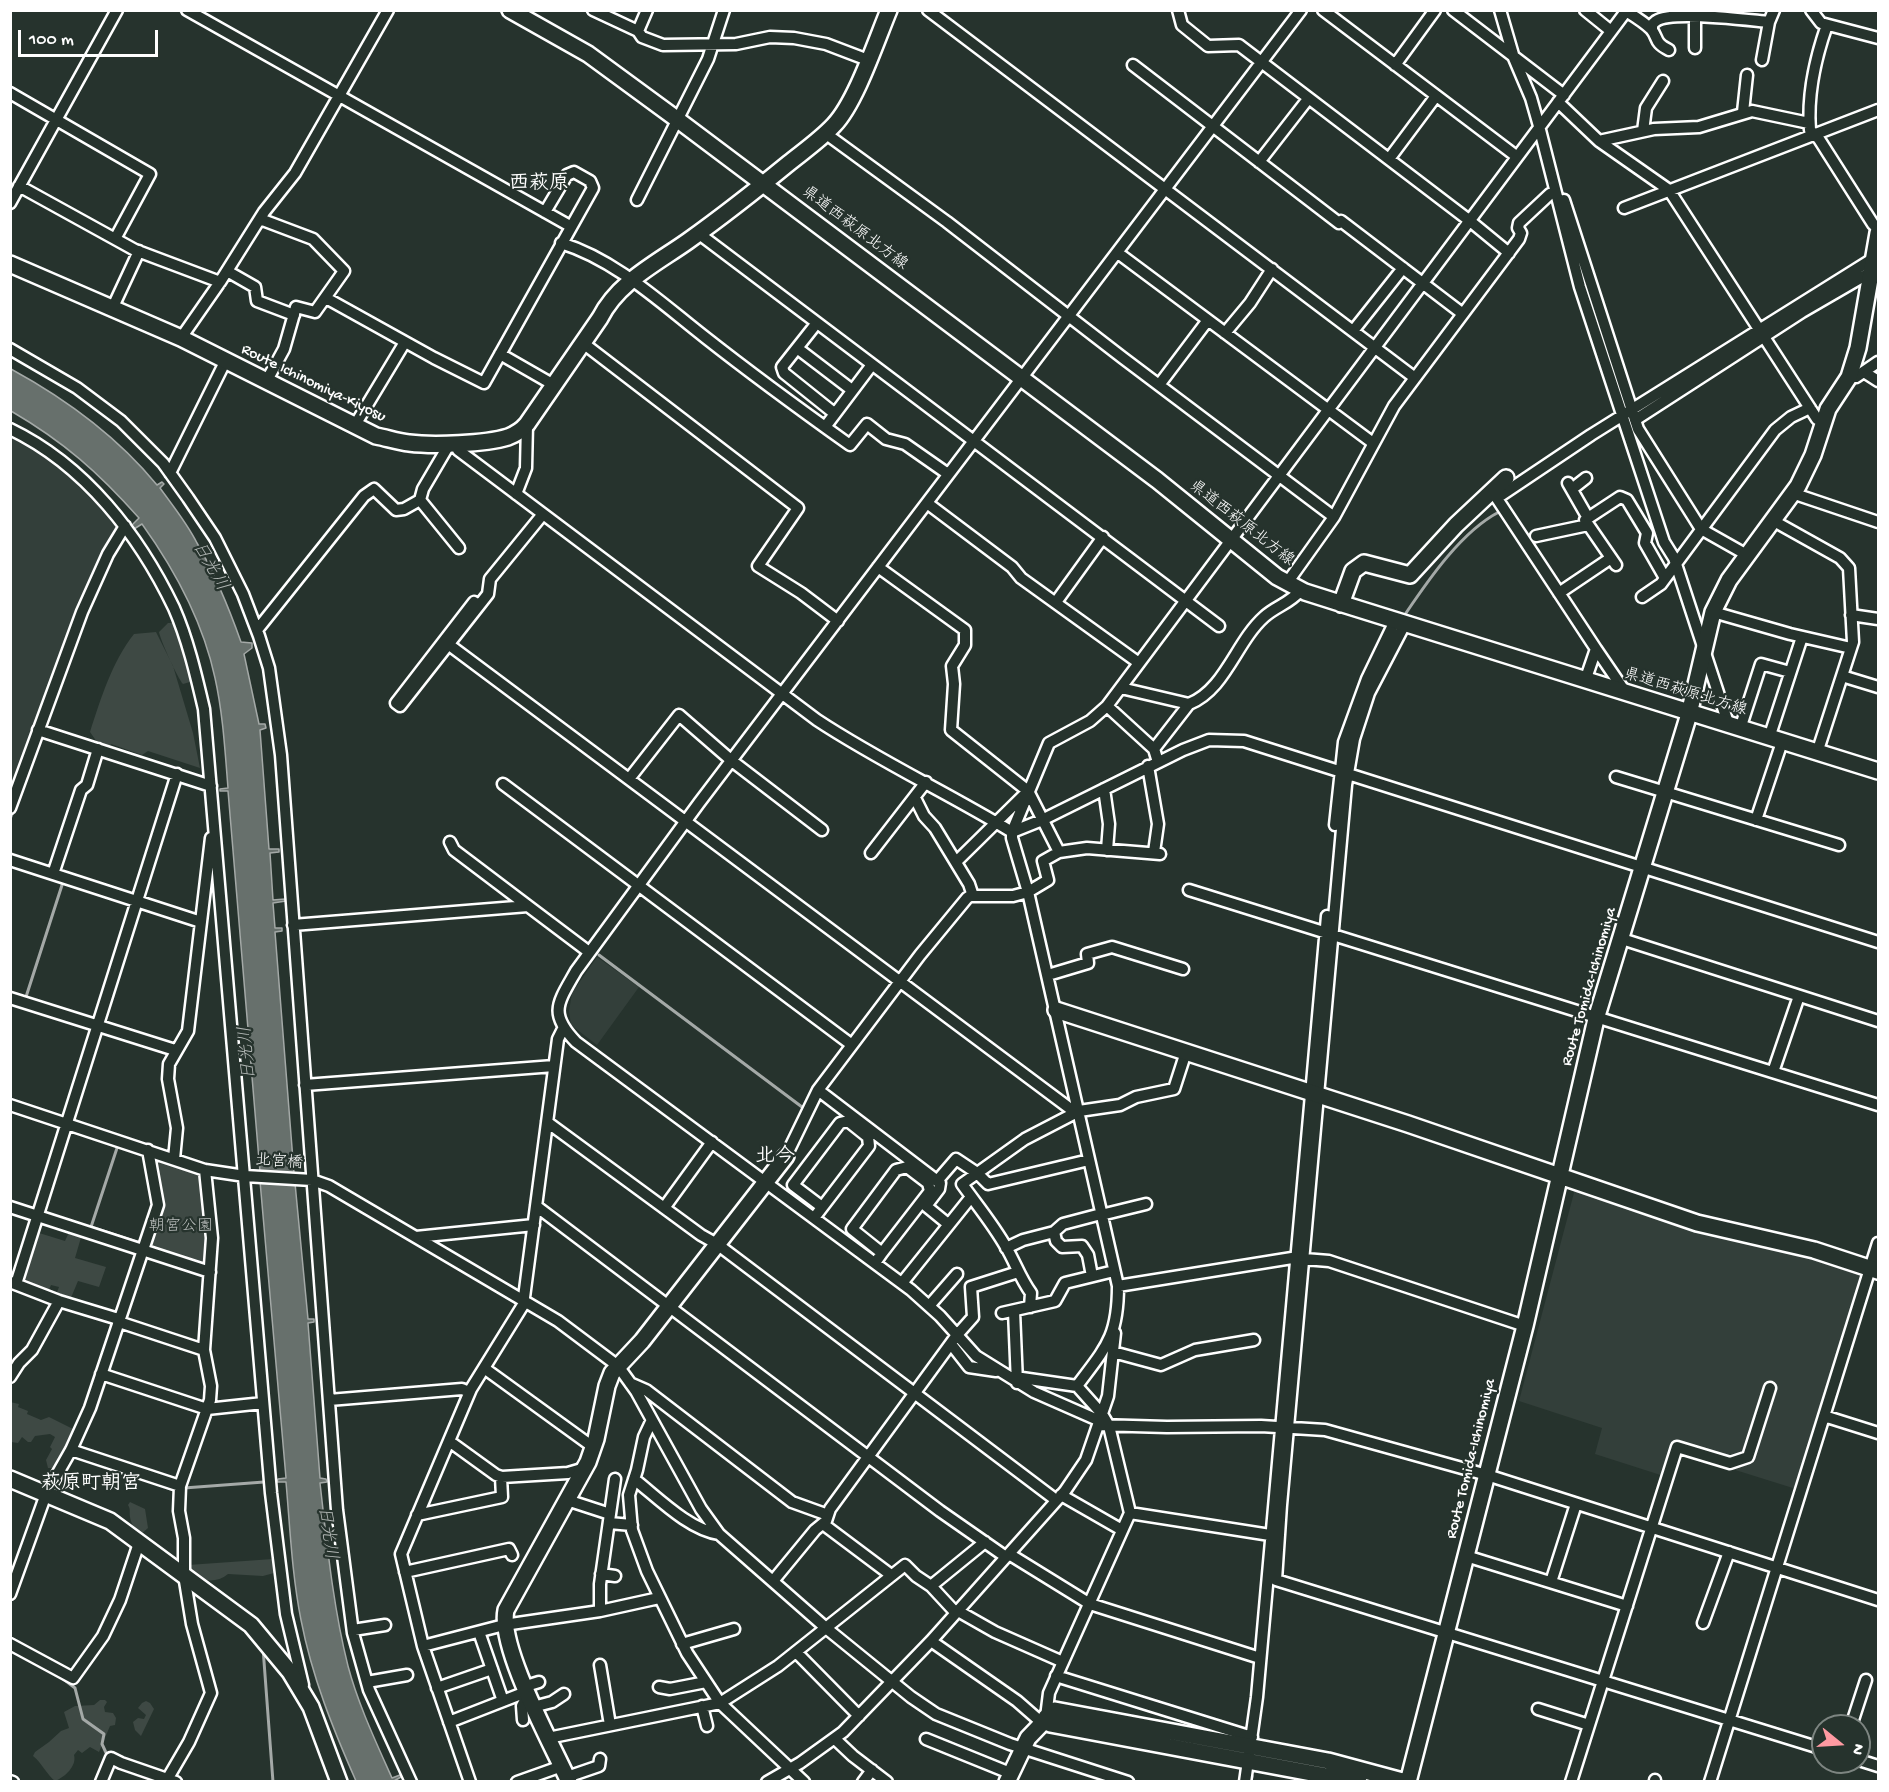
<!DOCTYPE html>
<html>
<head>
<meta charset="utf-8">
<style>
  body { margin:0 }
  #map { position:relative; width:1889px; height:1792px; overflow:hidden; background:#26332d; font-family:"Gochi Hand",sans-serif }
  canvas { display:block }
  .frame { position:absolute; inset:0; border:12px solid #fff; pointer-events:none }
  .north { position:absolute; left:1811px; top:1714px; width:60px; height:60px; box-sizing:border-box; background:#26332d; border:2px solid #7d8581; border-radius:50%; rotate:108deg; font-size:16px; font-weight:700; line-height:24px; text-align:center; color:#fff }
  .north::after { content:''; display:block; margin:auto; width:21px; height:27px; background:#ff9aa2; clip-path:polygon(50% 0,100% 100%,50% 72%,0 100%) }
  .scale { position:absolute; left:18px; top:30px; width:140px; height:27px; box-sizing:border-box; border:3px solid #fff; border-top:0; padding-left:8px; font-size:18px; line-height:21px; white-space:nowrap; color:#fff; -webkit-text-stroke:4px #26332d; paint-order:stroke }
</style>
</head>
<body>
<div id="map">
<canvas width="1889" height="1792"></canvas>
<div class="frame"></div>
<div class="north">N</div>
<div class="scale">100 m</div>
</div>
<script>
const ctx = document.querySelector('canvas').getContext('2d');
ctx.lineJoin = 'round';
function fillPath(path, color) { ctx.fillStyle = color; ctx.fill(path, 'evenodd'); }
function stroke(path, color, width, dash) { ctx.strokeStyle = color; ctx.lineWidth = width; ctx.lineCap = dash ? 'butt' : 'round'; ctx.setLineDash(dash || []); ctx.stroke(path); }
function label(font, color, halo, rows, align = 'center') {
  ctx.font = font + ' "Gochi Hand","Klee One",sans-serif'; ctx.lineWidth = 4.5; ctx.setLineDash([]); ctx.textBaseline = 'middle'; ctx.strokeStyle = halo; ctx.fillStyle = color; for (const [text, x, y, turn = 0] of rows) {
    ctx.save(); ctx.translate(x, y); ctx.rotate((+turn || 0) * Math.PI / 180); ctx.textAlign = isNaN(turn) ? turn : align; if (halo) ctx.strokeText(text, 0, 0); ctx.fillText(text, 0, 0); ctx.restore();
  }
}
fillPath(new Path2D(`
  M 11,433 L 52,460 L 74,478 L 90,492 L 117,524 L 117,530 L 76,613 L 11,797 Z
  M 597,957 L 639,987 L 597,1045 L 571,1025 L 569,1011 L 572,993 Z
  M 1575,1189 L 1695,1230 L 1729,1240 L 1813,1258 L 1862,1273 L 1796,1489 L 1681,1453 L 1673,1479 L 1595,1454 L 1602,1428 L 1519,1401 Z`), '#333f3a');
fillPath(new Path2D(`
  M 168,623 L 173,623 L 175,625 L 192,673 L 190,682 L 183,684 C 178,679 160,639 159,632 Z
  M 156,632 L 173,666 L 193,733 L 200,768 L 148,751 L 142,755 L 111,744 L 109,748 L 99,745 L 90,732 C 101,698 112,662 134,634 Z
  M 151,1154 L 202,1171 L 210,1239 L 206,1264 L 203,1267 L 144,1249 L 160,1204 Z
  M 70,1230 L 82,1234 L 75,1258 L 106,1267 L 99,1287 L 78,1281 L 70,1300 L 56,1295 L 59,1287 L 51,1285 L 48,1292 L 22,1282 L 36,1232 L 65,1241 Z
  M 10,1402 L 19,1404 L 18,1407 L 28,1411 L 27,1414 L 41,1420 L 49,1417 L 75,1430 L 63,1458 L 57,1461 L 54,1468 L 48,1468 L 46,1460 L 52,1449 L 50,1447 L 55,1437 L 50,1434 L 35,1436 L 31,1442 L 28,1442 L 22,1437 L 18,1443 L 11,1442 Z
  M 130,1502 L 145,1509 L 148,1528 L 140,1535 L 134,1532 C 134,1525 131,1524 130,1517 C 129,1512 131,1510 128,1505 Z
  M 273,1559 L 274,1573 L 263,1576 L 228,1574 C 216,1584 202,1581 189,1574 L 188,1565 Z
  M 100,1700 L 105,1700 L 107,1702 L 104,1707 L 105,1712 L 113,1713 L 116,1718 L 115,1725 L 110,1726 L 99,1752 L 90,1747 L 82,1753 L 78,1750 L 74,1755 C 77,1766 65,1777 55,1781 C 47,1775 42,1763 33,1756 L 35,1752 L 49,1742 L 61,1731 L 69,1728 L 64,1712 L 75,1706 L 94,1705 Z
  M 146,1701 L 150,1703 L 154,1709 L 141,1736 L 135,1730 L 133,1722 L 138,1718 L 144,1719 L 146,1715 L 138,1708 L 142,1703 Z`), '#3e4944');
const water = new Path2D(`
  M 11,369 C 66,399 116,435 157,485 L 162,482 L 164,484 L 160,488 C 173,506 187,523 197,543 C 215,574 229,608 241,642 L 252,643 L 252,648 L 244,654 L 259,724 L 265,724 L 266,728 L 260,730 L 269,849 L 279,849 L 279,852 L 270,853 L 273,900 L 285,899 L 286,901 L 273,903 L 275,928 L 282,928 L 282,931 L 275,932 L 294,1173 L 260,1172 L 228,791 L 220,791 L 220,789 L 228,788 C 225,751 223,714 215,678 C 203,622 175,570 142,524 L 134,529 L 131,526 L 139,518 C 98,472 64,442 11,411 Z
  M 260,1181 L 295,1183 L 308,1319 L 314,1319 L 314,1322 L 308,1323 L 320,1478 L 326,1479 L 327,1482 L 320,1483 C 327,1544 333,1606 348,1666 C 358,1704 376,1742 392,1778 L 400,1775 L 401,1777 L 394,1781 L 356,1781 C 333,1729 312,1677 301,1620 C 292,1575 290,1528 286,1482 L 277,1482 L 278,1479 L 286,1478 Z`);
fillPath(water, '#67706c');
stroke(water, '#a4a9a7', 1.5);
stroke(new Path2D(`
  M 1406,613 C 1429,579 1462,531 1499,512
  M 10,819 L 14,809
  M 599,955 L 802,1107
  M 25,1000 L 63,882
  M 118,1145 L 91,1227 L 140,1243
  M 184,1490 L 184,1488 L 264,1482
  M 263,1648 L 273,1782
  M 58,1675 L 75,1688 L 83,1719 L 104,1734 L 102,1744 L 108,1757
  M 1257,1736 L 1259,1722
  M 1251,1782 L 1252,1776`), '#a4a9a7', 3);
const street = new Path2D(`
  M 187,10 L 570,226
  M 593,10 L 638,31 L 642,37 L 663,45 L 736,44 L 770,37 L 794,38 L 826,44 L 868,60
  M 928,10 L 1415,378
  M 1178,10 L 1182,25 L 1208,46 L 1239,45 L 1470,221 L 1509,253
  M 1323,10 L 1516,156
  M 1453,10 L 1564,95
  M 1500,10 L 1514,58 L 1531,98 L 1539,126 L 1580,287 L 1664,542 L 1674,558 L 1729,726
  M 1585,10 L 1611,31
  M 1811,10 L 1821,23 L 1878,38
  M 1626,11 C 1634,16 1644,22 1651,29 C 1659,38 1653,42 1669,50
  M 1695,17 L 1695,48
  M 1827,25 C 1815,59 1807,93 1810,130 L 1819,139 L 1873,224 L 1878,229
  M 1652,29 C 1652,25 1652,24 1656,21 C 1672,10 1747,20 1769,22 L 1774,10
  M 638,31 L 647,10
  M 1762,60 L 1769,22
  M 1133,65 L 1339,223 L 1341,221 L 1463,314
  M 1395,65 L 1435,10
  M 10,93 L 150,174 L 115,239
  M 1558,102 L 1599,141 L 1669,190 L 1817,419 L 1823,421
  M 1743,112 L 1747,75
  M 1643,131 L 1646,108 L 1663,81
  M 825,133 L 947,222 L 1123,358 L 1334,517
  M 1599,141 L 1654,129 L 1699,127 L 1752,111 L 1809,123
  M 1389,159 L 1436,96
  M 1259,162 L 1308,99
  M 19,186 L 135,250 L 220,282
  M 637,200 L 708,59 L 724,10
  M 1564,200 L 1638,429 L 1701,529 L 1747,555
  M 10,203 L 117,10
  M 1624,208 L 1878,110
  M 260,219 L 313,239 L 344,271 L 315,312 L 296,307 L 284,349 L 266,382
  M 698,233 L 1219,626
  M 561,243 C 616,260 661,303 706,338 C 753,375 801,410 850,445 L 867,424 L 886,439 L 905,444 L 948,474
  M 1118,253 L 1373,443
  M 227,271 L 255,287 L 257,301 L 294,315
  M 326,298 L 434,358 L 484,383 L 593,188 L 590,181 L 574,172 L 567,175 L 545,212
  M 112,309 L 139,251
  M 816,324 L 782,367 L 784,373 L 834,413
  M 1353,331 L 1403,268
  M 1225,333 L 1250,303 L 1272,269
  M 181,338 L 220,282 L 264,212 L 295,173 L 388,10
  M 583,343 L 798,508 L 758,566 L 801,593 L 838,621
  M 797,348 L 852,390
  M 10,349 L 77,388 L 121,421 L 163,463 L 188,498 L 215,538 L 243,594 L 259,636 L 269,668 L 281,755 L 337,1510 L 353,1633 L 369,1690 L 411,1782
  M 500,354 L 554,385
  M 1864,372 L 1878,381
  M 1849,377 L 1856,377 L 1878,362
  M 1159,385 L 1208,320
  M 1635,420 L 1802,312 L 1871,272
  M 355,425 L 405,342
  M 825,427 L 871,366
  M 10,429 C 85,465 139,535 174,608 C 188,640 196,675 204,709 L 271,1493 L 286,1614 L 303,1685
  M 457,443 L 458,450 L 817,720 C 879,761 948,793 1012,832 L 1042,820 L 1183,750 L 1209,740 L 1244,741 L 1878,942
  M 170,473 L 225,362
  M 1568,483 L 1588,518
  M 1572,489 L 1586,478
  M 1792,493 L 1878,522
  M 516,494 L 526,468 L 527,424
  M 1494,494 L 1596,649 L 1585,681
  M 1497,498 L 1591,435 L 1874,258
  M 420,500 L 459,548
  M 927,503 L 1012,567 L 1021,578 L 1139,663
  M 1772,520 L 1840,558 L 1849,568 L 1853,642 L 1817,753
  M 1536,536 L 1588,525
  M 1616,565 L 1585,520 L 1620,497 L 1627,500 L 1647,533 L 1645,543 L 1665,578
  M 878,567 L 965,630 L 965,645 L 952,666 L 954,684 L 951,730 L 1028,791 L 1059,852
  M 1287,583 L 1334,517 L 1394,406 L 1519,239 L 1521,233 L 1518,228 L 1519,223 L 1550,194 L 1555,192
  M 1559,593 L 1611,558
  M 1642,597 L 1661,584 L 1775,430 L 1791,417 L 1810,408
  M 1056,602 L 1103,537
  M 479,605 L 474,602 L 396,703 L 400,706 L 488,594 L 490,579 L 543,514
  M 1713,612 L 1790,634 L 1851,648
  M 1851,615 L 1878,619
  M 1405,624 L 1369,693 L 1354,739 L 1346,785 L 1281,1505 L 1276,1580 L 1823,1749
  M 257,630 L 364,496 L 374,489 L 396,510 L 404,509 L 420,500 L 423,489 L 450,443
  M 444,641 L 1076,1113
  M 1596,649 L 1626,693
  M 1842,676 L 1878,687
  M 1121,688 L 1189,704 C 1225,690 1236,642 1264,617 C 1276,606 1289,604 1301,590
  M 1107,706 L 1154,749 L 1158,762
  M 1740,729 L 1761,664 L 1790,672
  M 38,730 L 211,786
  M 1769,738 L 1802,637
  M 1154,749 L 1189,704
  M 1148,766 L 1158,824 L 1154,852
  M 1616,777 L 1839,845
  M 629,779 L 679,715 L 732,761 L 822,830
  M 503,784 L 852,1045
  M 1104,789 L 1109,824 L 1107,850
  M 915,798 L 924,816 L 935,828 L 969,884 L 973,896
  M 10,808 L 82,612 L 108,554 L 125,526
  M 1756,820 L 1782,742
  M 1335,825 L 1344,742 L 1367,679 L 1395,621
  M 450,842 L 454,850 L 528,906
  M 871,853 L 926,782
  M 10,860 L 201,922
  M 956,862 L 1023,796
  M 53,874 L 81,790 L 87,785 L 98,749
  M 1189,890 L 1878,1105
  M 293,925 L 528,906 L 589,952
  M 1622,939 L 1878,1021
  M 1048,975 L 1088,963 L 1087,954 L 1112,947 L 1183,969
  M 10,998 L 175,1050
  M 1773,1072 L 1799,996
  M 305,1085 L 554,1066
  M 818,1090 L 940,1183 L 939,1189 L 926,1206 L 948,1224
  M 10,1105 L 205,1170 L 245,1176 L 312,1180 L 329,1186 L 558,1321 L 618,1366 L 636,1391 L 701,1509 L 719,1534 L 826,1628 L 911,1697 L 936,1714 L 1010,1744 L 1128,1782
  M 547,1122 L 701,1235 L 717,1244 L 1056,1500
  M 786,1156 L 818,1090 L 920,955 L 967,898 L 970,896 L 1013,896 L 1028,892 L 1048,880 L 1043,861 L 1059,852 L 1087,848 L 1160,854
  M 174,1159 L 177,1128 L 168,1079 L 169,1064 L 188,1031 L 211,838
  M 937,1181 L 956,1159 L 977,1173 L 988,1184 L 1089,1160
  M 536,1206 L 940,1511 L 1006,1557
  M 10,1207 L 210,1272
  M 664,1208 L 712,1142
  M 1101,1215 L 1146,1204
  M 814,1218 L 869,1146 L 868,1137 L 848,1121 L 840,1123 L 793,1185 L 822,1207
  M 1054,1232 L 1056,1241 L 1062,1247 L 1082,1246 L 1088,1255 L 1092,1276
  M 416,1237 L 534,1225
  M 1006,1248 L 1023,1240 L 1054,1232 L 1063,1224 L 1101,1214
  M 875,1263 L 882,1253 L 930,1191 L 928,1183 L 907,1167 L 896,1170 L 852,1229 L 882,1253
  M 10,1282 L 59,1301 L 115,1318 L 119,1322 L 204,1350
  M 902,1283 L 971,1197
  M 16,1284 L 177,774
  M 1118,1286 L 1292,1258 L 1329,1261 L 1525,1326
  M 929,1306 L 957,1274
  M 1030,1307 L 1031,1293 C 1020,1278 1015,1262 1006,1247 C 993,1224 977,1205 962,1184 L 1025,1139 L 1079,1111 L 1120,1105 L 1136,1097 L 1174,1089 L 1186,1052
  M 1014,1311 L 1017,1383
  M 1002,1313 L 1055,1301 L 1065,1283 L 1114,1271
  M 951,1344 L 969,1367 L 996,1371
  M 1113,1352 L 1161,1365 L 1195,1350 L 1254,1340
  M 484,1368 L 593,1447
  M 101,1374 L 207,1409 L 263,1403
  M 10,1377 L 19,1363 L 32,1350 L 59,1301
  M 630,1383 L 646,1390 L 792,1502 L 828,1515
  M 1017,1383 L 1022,1378 L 1077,1386 L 1102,1414 L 1109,1426 L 1130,1513 L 1049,1693 L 1046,1717
  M 1077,1386 C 1106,1347 1118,1337 1118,1286 L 1028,892 L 1012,838 L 1012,832 L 1049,743 L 1090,721 L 1107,706 L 1627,10
  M 329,1400 L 462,1389 L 469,1392
  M 1824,1416 L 1878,1433
  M 652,1420 L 644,1437 L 637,1470 L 629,1495 L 632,1530 L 647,1571 L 687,1653 L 720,1703 L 804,1782
  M 1100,1421 L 1034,1392 L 976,1356 L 940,1316 L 911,1290 L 576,1042 C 548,1013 558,1003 576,971 L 699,803 L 1301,10
  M 1098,1425 L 1167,1427 L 1261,1426 L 1325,1430 L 1487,1475 L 1878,1600
  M 449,1441 L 496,1475 L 502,1477 L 568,1473 L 585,1468
  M 71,1450 L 180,1486
  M 634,1479 C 657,1497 689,1530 719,1534
  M 1061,1495 L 1122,1530
  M 567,1500 L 610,1514
  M 1130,1513 L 1270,1535
  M 417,1515 L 502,1497 L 501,1477
  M 609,1523 L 632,1525
  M 823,1524 L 891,1575
  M 1009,1554 L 1090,1604 L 1260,1658
  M 1466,1556 L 1627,1606
  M 405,1572 L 509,1549 L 512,1555
  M 601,1574 L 615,1576
  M 773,1581 L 815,1530 L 826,1521 L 830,1509 L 957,1335 L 973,1317 L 971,1287 L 1018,1272
  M 1551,1582 L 1576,1504
  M 931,1586 L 985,1542
  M 10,1594 L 46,1494 L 71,1450 L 90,1408 L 158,1205 L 148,1150
  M 600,1611 L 600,1584 L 615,1479
  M 958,1611 L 995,1632 L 1063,1662
  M 1703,1623 L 1729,1552
  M 353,1630 L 385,1625
  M 479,1632 L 503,1701
  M 931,1641 L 1017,1701 L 1041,1722
  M 10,1644 L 73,1678 L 103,1636 L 120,1600 L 139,1543
  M 682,1644 L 734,1629
  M 423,1646 L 504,1625 L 600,1611 L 659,1598
  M 796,1652 L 859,1716
  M 600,1665 L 610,1725
  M 1056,1676 L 1252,1737
  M 367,1682 L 407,1675
  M 523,1687 L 539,1682
  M 659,1687 L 670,1689 L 706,1682
  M 437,1688 L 492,1669
  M 702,1706 L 707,1726
  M 533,1707 L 552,1702 L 564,1694
  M 1538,1709 L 1589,1725
  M 523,1720 L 522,1706 L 528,1695
  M 449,1722 L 526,1692
  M 1851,1726 L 1866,1680
  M 548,1738 L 720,1703 L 778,1666 L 905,1565 L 916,1576 L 931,1586 L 956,1613
  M 835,1739 L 853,1756 L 887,1782
  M 926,1739 L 1010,1773
  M 1859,1760 L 1878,1766
  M 567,1777 L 599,1766 L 600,1759
  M 168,1778 L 189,1742 L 211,1693 L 192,1624 L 184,1575 L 184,1538 L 179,1511 L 180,1486 L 210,1400 L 211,1386 L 204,1350 L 212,1238 L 205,1170
  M 10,1781 L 13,1782
  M 101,1782 L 111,1758 L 121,1763 L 176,1782
  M 470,1782 L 423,1646 L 401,1554 L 471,1389 L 523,1305 L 558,1039 L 563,1029
  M 517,1782 L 562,1766
  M 767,1782 L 800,1763 L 843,1732 L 931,1641 L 1065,1491 L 1086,1460 L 1108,1396 L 1115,1333
  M 863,1782 L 872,1770
  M 1245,1782 L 1257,1697 L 1327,916
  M 1571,1782 L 1677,1447 L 1730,1463 L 1748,1457 L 1770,1388
  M 1655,1782 L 1655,1780
  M 1710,1782 L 1878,1243`);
const secondary = new Path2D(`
  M 510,10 L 588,54 L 678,120 L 1157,480 L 1277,577 L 1305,592 L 1346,605 L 1878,771
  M 10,264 L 181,338 L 376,436 C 387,438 398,442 409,443 C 433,446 485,444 508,437 C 516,434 522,430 527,424 L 600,318 C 618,282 657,263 688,241 C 723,216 756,190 789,163 C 804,151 821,139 834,125 C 856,102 876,41 889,10
  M 1341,604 L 1353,571 L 1364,563 L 1410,575 L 1456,525 L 1506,478
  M 1056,1010 L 1408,1124 L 1697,1223 L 1814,1250 L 1878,1271
  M 10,1479 L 110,1521 L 251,1625 L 290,1672 L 311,1707 L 339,1782
  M 1046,1717 L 1050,1724 L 1359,1782
  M 569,1782 C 552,1744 498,1647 506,1610 L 588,1462 L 596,1439 L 607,1386 L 612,1373 L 642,1341 L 786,1156
  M 1007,1782 L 1028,1738 L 1055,1710 L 1328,1761 L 1406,1782
  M 1408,1782 L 1525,1326 L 1596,1019 L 1689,714 L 1713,612 L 1729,580 L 1798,486 L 1813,455 L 1828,409 L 1849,377 L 1858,348 L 1878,233`);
stroke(street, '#fff', 15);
stroke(secondary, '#fff', 20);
stroke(street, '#26332d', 10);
stroke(secondary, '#26332d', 15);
label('16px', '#fff', '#26332d', [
  ["県道西萩原北方線",854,229,37],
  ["Route Ichinomiya-Kiyosu",313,384,26],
  ["県道西萩原北方線",1241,524,38],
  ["県道西萩原北方線",1685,693,17],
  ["Route Tomida-Ichinomiya",1590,987,-74],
  ["北宮橋",279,1163,4],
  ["Route Tomida-Ichinomiya",1472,1459,-76]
]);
label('16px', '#bbbfbe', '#26332d', [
  ["朝宮公園",181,1228]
]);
label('italic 18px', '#b3b8b6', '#26332d', [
  ["日光川",209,567,60],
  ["日光川",249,1053,-95],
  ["日光川",326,1533,82]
]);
label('bold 20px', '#fff', '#26332d', [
  ["西萩原",539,185],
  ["北今",775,1158],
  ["萩原町朝宮",91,1485]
]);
</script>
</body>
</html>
